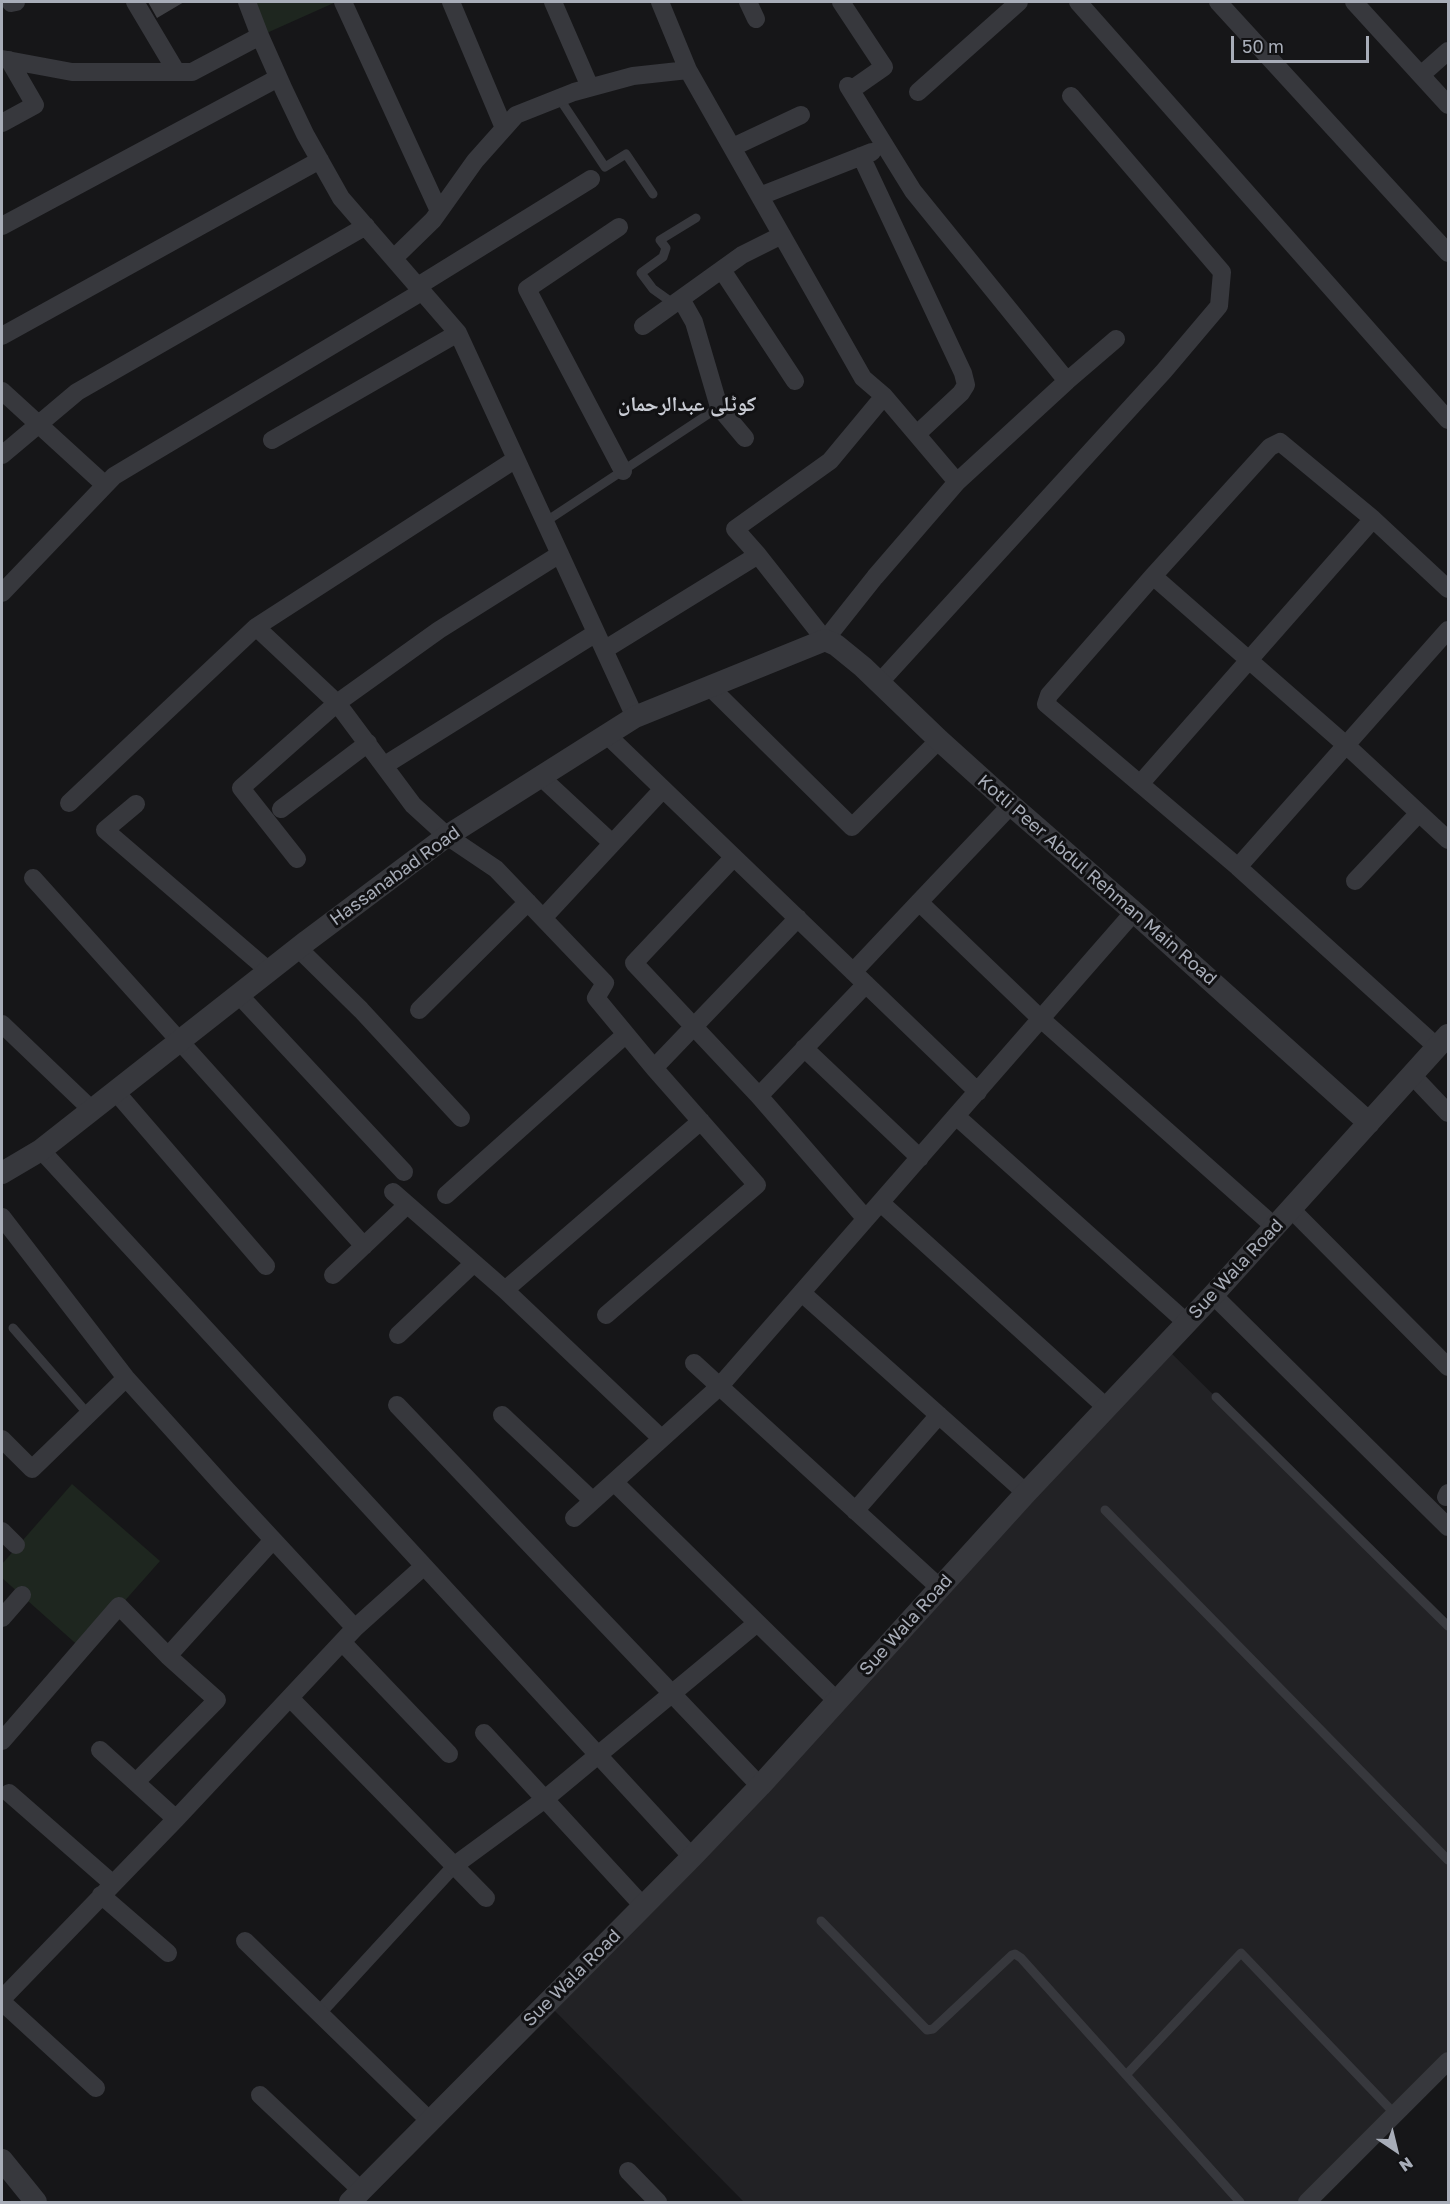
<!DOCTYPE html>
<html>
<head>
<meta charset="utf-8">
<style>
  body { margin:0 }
  #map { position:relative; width:1450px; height:2204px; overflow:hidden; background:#161618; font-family:"Golos Text",sans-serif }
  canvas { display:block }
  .frame { position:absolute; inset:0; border:3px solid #a8adb8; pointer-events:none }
  .north { position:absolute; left:1366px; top:2120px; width:60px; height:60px; -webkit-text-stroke:4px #111113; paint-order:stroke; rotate:145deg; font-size:16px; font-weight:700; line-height:24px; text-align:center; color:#a8adb8 }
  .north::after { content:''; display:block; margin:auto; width:21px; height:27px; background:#a8adb8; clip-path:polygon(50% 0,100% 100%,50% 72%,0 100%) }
  .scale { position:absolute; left:1231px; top:36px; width:138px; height:27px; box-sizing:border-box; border:3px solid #a8adb8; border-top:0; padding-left:8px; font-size:18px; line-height:21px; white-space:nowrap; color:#a8adb8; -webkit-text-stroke:4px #111113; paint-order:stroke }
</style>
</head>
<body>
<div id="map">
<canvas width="1450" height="2204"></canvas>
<div class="frame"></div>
<div class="north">N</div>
<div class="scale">50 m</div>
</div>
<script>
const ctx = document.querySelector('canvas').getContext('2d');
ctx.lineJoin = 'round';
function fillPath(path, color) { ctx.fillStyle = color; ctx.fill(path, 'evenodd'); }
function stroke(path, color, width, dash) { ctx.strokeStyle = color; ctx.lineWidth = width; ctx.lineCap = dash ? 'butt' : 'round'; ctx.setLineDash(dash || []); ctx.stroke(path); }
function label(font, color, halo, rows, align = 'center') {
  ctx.font = font + ' "Golos Text","Noto Naskh Arabic",sans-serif'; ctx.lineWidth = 6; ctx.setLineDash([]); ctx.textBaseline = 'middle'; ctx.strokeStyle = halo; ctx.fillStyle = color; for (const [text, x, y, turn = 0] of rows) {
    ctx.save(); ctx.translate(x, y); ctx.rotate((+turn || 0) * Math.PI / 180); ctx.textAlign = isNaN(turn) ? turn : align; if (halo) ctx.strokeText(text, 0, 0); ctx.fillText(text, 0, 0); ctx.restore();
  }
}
fillPath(new Path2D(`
  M 1165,1347 L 1448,1626 L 1448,2067 L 1308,2202 L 744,2202 L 549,2005 Z`), '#222225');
fillPath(new Path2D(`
  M 247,2 L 336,2 L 260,36 Z
  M 72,1484 L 160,1561 L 82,1649 L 2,1578 L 2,1564 Z`), '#1e261f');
fillPath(new Path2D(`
  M 148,2 L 184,2 L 157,18 Z`), '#404145');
stroke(new Path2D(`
  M 559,98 L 605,167 L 626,154 L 653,194
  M 674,304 L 653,289 L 641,273 L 663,257 L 666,248 L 660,240 L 696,218
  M 545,522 L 719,407
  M 13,1328 L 88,1414
  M 1216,1397 L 1448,1626
  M 1105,1510 L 1448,1860
  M 821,1921 L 927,2030 L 933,2029 L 1012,1955 L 1015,1954 L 1021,1958 L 1240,2202
  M 1126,2075 L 1241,1953 L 1395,2114`), '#37383d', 9);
stroke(new Path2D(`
  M 319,2013 L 455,1865`), '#37383d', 14);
stroke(new Path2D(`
  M 135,2 L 176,71
  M 247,2 L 260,36 L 284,90 L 305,134 L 341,198 L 458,333 L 635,717
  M 343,2 L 439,211
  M 451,2 L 504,128
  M 553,2 L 590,87
  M 660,2 L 688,70 L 863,378 L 884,396 L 957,482
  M 748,2 L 756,19
  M 841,2 L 884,67 L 851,90
  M 1078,2 L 1448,420
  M 1218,2 L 1448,253
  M 1354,2 L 1448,105
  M 11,3 L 16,2
  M 2,59 L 72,72 L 192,72 L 260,36
  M 1421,75 L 1448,51
  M 848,86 L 913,191 L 1067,381
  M 918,92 L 1019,2
  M 2,123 L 35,105 L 9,60
  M 733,147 L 801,115
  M 861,156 L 963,373 L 966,385 L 961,393 L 917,434
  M 760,196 L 872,152
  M 2,226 L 278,78
  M 619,227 L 527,289 L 623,471
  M 394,258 L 433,220 L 475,161 L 516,115 L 574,92 L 633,76 L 688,70
  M 722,270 L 795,381
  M 418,286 L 591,179
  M 681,299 L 694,322 L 719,407 L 745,438
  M 643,326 L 742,255 L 782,235
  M 2,336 L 320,160
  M 2,391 L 105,485
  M 272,440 L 458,333
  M 2,455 L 77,392 L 366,226
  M 758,555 L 735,529 L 830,461 L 884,396
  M 1153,576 L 1347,746 L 1448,840
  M 2,593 L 114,476 L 423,291
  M 256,627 L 337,703 L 413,805 L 447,836 L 496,869 L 605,983 L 596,998 L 654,1068 L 798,918
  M 604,650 L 758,555 L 825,640 L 875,577 L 957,482 L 1067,381 L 1116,339
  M 880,682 L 1164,371 L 1219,306 L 1222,272 L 1071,96
  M 709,686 L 852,827 L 939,740
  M 607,735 L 978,1092
  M 385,765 L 596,633
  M 541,777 L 612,843
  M 1140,784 L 1373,519
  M 69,803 L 256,627 L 516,459
  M 136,804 L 105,830 L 269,971
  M 1011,805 L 919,902 L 1041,1019 L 1275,1227
  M 281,809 L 368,743
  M 734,857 L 634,963 L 759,1096
  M 297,859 L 241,788 L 337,703 L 439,630 L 560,554
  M 1238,867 L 1448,630
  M 33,878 L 364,1246
  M 1355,881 L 1419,813
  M 543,918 L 663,789
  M 298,948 L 361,1010 L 461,1118
  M 853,972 L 919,902
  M 866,984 L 759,1096 L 866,1219
  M 239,995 L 404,1172
  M 419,1010 L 528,902
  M 2,1024 L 92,1110
  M 1437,1047 L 1238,867 L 1046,704 L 1049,695 L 1153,576 L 1270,447 L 1280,442 L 1373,519 L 1448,589
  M 804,1048 L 920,1158
  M 1412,1075 L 1448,1113
  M 116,1092 L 266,1266
  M 956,1116 L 1187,1323
  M 41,1150 L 692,1857
  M 393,1192 L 505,1290 L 661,1438
  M 446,1195 L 625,1035
  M 881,1203 L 1107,1408
  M 1291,1209 L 1448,1367
  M 2,1217 L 126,1378 L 226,1489 L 355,1628 L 176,1819 L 2,1999
  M 333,1275 L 407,1205
  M 505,1290 L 701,1121
  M 802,1293 L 1026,1493
  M 1213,1295 L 1448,1527
  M 606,1315 L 757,1185 L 654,1068
  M 398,1335 L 474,1263
  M 694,1363 L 940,1588
  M 397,1405 L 760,1786
  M 502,1415 L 593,1501
  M 2,1439 L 32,1469 L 126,1378
  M 614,1482 L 837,1701
  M 1446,1497 L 1448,1493
  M 855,1511 L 939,1415
  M 574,1518 L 719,1387 L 1134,912
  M 2,1531 L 16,1545
  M 2,1618 L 22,1595
  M 355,1628 L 424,1566
  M 342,1642 L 449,1754
  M 290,1698 L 486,1898
  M 484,1733 L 643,1906
  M 2,1741 L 119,1606 L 168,1656 L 273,1540
  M 100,1750 L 176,1819
  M 136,1782 L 217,1700 L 168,1656
  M 9,1793 L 113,1884
  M 455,1865 L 545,1799 L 757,1623
  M 101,1895 L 168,1953
  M 245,1941 L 430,2121
  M 2,2002 L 96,2088
  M 260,2095 L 362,2191
  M 628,2171 L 658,2202
  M 1307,2202 L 1448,2061`), '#37383d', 18);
stroke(new Path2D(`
  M 2,1173 L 41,1150 L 307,941 L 447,836 L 635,717 L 825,640 L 836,645 L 863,667 L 939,740 L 1011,805 L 1134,912 L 1369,1123
  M 2,2160 L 36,2202
  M 350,2202 L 692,1857 L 760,1786 L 1026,1493 L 1213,1295 L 1448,1035`), '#37383d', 22);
label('18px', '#a8adb8', '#111113', [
  ["Hassanabad Road",395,876,-36],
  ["Kotli Peer Abdul Rehman Main Road",1097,880,41],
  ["Sue Wala Road",1236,1269,-47],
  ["Sue Wala Road",906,1625,-48],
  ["Sue Wala Road",572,1978,-45]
]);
label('bold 21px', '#c9ccd4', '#111113', [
  ["کوٹلی عبدالرحمان",687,404]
]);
</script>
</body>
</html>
